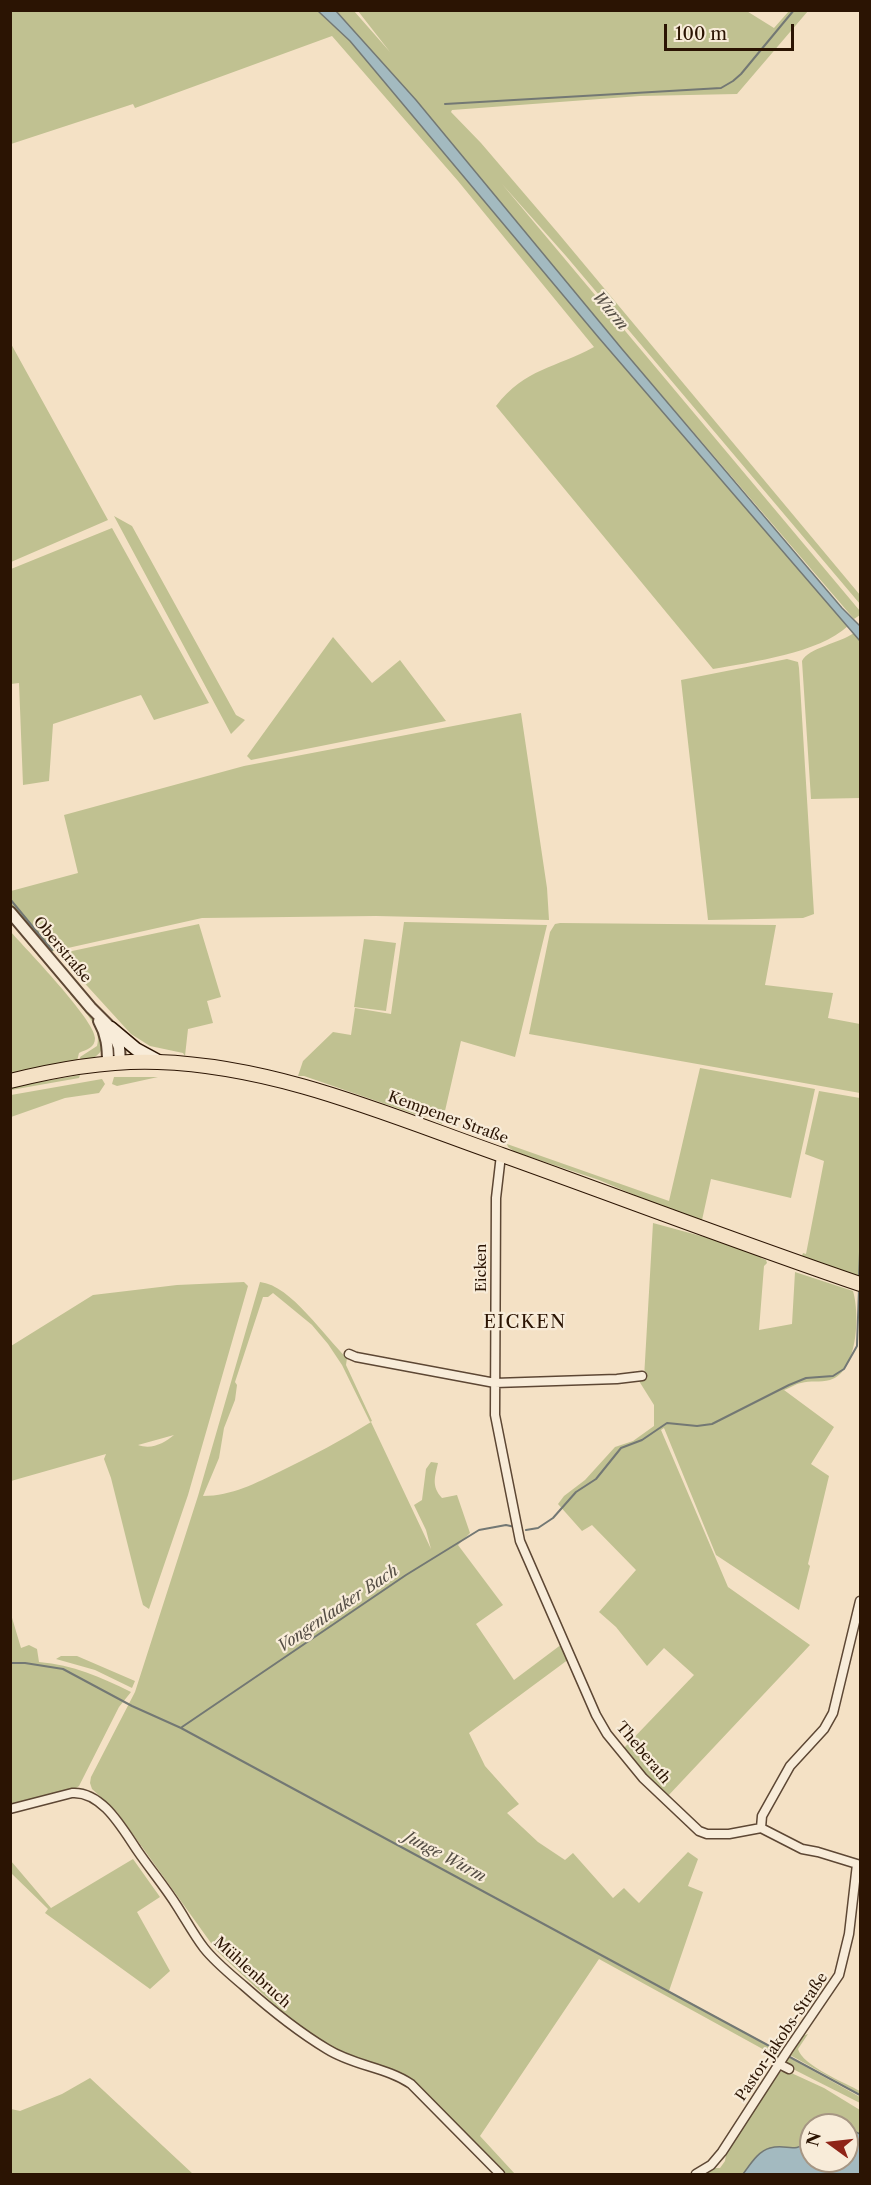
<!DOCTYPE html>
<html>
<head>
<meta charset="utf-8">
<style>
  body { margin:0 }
  #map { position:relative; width:871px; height:2185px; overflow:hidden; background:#f4e1c5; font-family:"Libre Caslon Text",serif }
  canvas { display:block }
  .frame { position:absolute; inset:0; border:12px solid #2b1403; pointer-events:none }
  .north { position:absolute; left:799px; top:2113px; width:60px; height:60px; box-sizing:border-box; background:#f8ecd9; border:2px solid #a69683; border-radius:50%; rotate:285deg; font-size:16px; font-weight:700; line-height:24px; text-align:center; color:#2b1403 }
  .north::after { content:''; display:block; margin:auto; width:21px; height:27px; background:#8f2418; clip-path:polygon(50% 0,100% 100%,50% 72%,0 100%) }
  .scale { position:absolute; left:664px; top:24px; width:130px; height:27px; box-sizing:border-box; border:3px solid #2b1403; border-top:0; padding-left:8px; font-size:18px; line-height:21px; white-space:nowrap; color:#2b1403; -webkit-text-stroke:4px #f8ecd9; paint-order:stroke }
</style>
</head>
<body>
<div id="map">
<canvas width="871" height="2185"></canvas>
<div class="frame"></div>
<div class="north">N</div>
<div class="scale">100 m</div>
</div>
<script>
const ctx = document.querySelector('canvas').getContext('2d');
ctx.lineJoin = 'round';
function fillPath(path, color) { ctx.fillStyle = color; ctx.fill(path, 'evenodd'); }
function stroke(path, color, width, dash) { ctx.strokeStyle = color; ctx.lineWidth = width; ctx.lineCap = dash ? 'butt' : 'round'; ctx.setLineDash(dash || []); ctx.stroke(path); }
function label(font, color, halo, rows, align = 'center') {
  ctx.font = font + ' "Libre Caslon Text",serif'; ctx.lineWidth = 4.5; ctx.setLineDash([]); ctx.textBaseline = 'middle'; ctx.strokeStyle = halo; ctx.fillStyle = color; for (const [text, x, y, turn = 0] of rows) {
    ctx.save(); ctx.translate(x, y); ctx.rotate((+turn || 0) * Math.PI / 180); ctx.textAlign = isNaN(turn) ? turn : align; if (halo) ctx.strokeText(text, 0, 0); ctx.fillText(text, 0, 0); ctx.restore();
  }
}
fillPath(new Path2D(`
  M 745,10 L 774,28 L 789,11 L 808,11 L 737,94 L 640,96 L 452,110 L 451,112 L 481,143 L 558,233 L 860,595 L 860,604 L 566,256 L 502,184 L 860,611 L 860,615 L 854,619 L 622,349 L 416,100 L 336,11 L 354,11 L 390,52 L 358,11 Z
  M 10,11 L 318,11 L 350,41 L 599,338 L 848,626 C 819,653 752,662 713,669 L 496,406 C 525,368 556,368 594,347 L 458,181 L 332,36 L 135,108 L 133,104 L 11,144 Z
  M 10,342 L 108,520 L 11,562 L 10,562 Z
  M 114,516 L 132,526 L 236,715 L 245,720 L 231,734 Z
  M 112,528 L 209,703 L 154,720 L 141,695 L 53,724 L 49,781 L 23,785 L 19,683 L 11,684 L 11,569 Z
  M 854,633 L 860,636 L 860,798 L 811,799 L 802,661 C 808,648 840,643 854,633 Z
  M 333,637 L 372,683 L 400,660 L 446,721 L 251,760 L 247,756 Z
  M 787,659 L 798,662 L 799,668 L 814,914 L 803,918 L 708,920 L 681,680 Z
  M 521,713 L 547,888 L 549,920 L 376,916 L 202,918 L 50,952 L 11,905 L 11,891 L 78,873 L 64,815 L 244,766 Z
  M 404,922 L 547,925 L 515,1057 L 461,1041 L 442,1124 L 427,1116 L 423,1117 L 304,1076 L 298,1076 L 303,1061 L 333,1032 L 351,1035 L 355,1008 L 391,1014 Z
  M 560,923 L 776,925 L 765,985 L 833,993 L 828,1018 L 860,1024 L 860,1093 L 529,1034 L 550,932 L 555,924 Z
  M 199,924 L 221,997 L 207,1001 L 213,1023 L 188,1029 L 185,1056 L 183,1053 L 150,1046 L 131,1034 L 58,954 Z
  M 10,931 C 25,948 95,1020 95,1038 C 95,1048 87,1049 79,1053 L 77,1061 L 11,1074 Z
  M 364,939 L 396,943 L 386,1011 L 354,1007 Z
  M 71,991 C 87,1011 128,1053 81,1062 L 80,1057 L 97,1046 C 103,1027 81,1008 70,994 Z
  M 700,1068 L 815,1089 L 791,1198 L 711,1179 L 702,1220 L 646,1200 L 599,1180 L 515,1152 L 508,1147 L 507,1144 L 669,1201 Z
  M 80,1075 L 79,1078 L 11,1090 L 10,1087 Z
  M 114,1077 L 158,1077 L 117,1086 L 112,1084 Z
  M 102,1079 L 105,1084 L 99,1093 L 65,1098 L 11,1117 L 11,1095 Z
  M 819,1091 L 860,1098 L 860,1277 L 802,1256 L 803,1253 L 806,1254 L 824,1161 L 805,1154 Z
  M 653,1223 L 723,1242 L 761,1256 L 761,1258 L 766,1260 L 767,1263 L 764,1266 L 759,1330 L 792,1324 L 795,1272 L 853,1291 C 860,1314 858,1372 830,1380 C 820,1383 810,1380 801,1383 C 795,1384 790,1388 784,1390 L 834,1427 L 811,1464 L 829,1476 L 808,1564 L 810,1566 L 799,1610 L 716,1555 L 664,1428 L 661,1430 L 728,1587 L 810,1645 L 667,1797 L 639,1769 L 623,1749 L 694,1675 L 664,1648 L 647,1666 L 616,1627 L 599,1612 L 636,1570 L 592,1525 L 582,1531 L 558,1504 L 564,1496 L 585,1480 L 615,1447 L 633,1441 L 654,1426 L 654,1405 L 639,1381 L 644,1378 Z
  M 244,1282 L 248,1286 L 188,1495 L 149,1609 L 143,1605 L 141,1598 L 111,1478 L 104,1459 L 106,1454 L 11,1481 L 11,1346 L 93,1295 L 177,1285 ZM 174,1435 C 164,1443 152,1450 138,1445 Z
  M 260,1282 C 291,1285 325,1338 347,1358 L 346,1365 L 372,1421 L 370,1422 L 342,1365 L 328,1344 L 312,1325 L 273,1293 L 268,1297 L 263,1297 L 235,1382 L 237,1385 L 235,1400 L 224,1428 L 219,1458 L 203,1496 C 232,1496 256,1483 281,1471 C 312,1456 342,1440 371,1422 L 431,1549 L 426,1530 L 414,1505 L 422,1500 L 426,1469 L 431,1462 L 438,1463 C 435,1477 431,1486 442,1498 L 457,1495 L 470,1533 L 458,1545 L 503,1605 L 476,1624 L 514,1680 L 562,1644 L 569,1659 L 469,1733 L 485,1766 L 519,1804 L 507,1813 L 538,1842 L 565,1860 L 573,1853 L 613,1898 L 624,1888 L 639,1903 L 688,1852 L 698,1859 L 688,1886 L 703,1892 L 669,1991 L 780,2051 L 779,2058 L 599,1959 L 480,2136 L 515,2174 L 506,2174 L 410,2079 L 400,2073 L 344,2055 L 295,2024 L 235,1968 L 216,1950 L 117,1812 L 92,1789 L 90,1783 L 91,1777 L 135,1692 L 198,1496 Z
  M 10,1611 L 21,1648 L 29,1645 L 37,1649 L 39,1662 C 73,1665 101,1677 131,1692 L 119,1707 L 79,1786 L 76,1788 L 10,1806 Z
  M 61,1656 L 77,1656 L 135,1681 L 132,1688 L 95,1670 L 56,1659 Z
  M 133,1859 L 160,1897 L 137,1912 L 170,1971 L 150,1989 L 45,1913 L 48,1909 L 11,1873 L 11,1861 L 51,1908 Z
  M 808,2034 L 798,2049 C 802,2065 845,2083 860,2091 L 860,2094 L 790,2055 L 802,2036 Z
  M 788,2057 L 860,2097 L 860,2103 L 785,2065 L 784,2063 Z
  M 787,2071 L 824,2088 L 860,2110 L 860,2174 L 703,2174 L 713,2168 L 720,2168 L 725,2161 L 726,2154 L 775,2077 L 780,2072 ZM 811,2125 L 847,2125 L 847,2161 L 811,2161 Z
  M 90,2078 L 193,2174 L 11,2174 L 11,2109 L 20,2111 L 62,2094 Z`), '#c0c191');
const water = new Path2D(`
  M 318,11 L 336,11 L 416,100 L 622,349 L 842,608 L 860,626 L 860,641 L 599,338 L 350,41 Z
  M 847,2128 L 860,2134 L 860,2174 L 743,2174 C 750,2165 758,2151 770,2148 C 789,2143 791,2155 811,2140 L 811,2161 L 847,2161 Z`);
fillPath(water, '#a3bac0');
stroke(water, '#737874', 1.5);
stroke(new Path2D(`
  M 445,104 L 721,88 L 733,81 L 741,74 L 794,10
  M 10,899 L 52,950
  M 859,1277 L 860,1252
  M 526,1530 L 538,1528 L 553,1518 L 576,1492 L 596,1479 L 621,1448 L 642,1440 L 667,1423 L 697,1426 L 712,1424 L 789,1385 L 806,1378 L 833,1376 L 844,1369 L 857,1346 L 859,1289
  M 10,1663 L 25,1663 L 63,1669 L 132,1706 L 181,1728 L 860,2095
  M 182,1727 L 406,1575 L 479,1530 L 506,1525 L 515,1527`), '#737874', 2);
const minor = new Path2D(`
  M 501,1155 L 496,1198 L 495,1415 L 520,1541 L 596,1715 L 607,1734 L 643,1778 L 699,1831 L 707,1834 L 729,1834 L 761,1828 L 802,1849 L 818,1852 L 857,1864
  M 349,1354 L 356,1357 L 495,1383 L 617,1379 L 642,1376
  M 10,1809 L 72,1793 C 102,1791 122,1828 137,1850 C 150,1869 165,1887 177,1906 C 186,1920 194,1935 204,1948 C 215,1962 230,1974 244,1986 C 270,2009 297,2031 327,2049 C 354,2066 386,2067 411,2084 L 500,2174
  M 761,1828 L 762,1816 L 790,1766 L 824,1729 L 833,1713 L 860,1601
  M 779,2064 L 789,2069
  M 696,2174 L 711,2165 L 722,2152 L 788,2050 L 839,1975 L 849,1934 L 857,1864 L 860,1865`);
const tertiary = new Path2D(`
  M 10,912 L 91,1008 L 111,1028 L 119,1047 L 120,1063
  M 99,1021 C 107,1035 108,1047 108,1063`);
const secondary = new Path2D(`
  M 111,1028 L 136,1049 L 160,1062`);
const primary = new Path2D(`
  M 10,1081 C 58,1069 109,1060 158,1062 C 278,1066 391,1116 502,1155 C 622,1198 740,1243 860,1284`);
stroke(minor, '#5d4734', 11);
stroke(tertiary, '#5d4734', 14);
stroke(secondary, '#2b1403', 15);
stroke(primary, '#2b1403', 16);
stroke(minor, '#f8ecd9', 8);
stroke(tertiary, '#f8ecd9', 10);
stroke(secondary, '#f8ecd9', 12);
stroke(primary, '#f4e1c5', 14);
label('15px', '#2b1403', '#f8ecd9', [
  ["Oberstraße",62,950,50],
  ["Kempener Straße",448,1118,20],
  ["Eicken",482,1268,-90],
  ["Theberath",643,1753,50],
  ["Mühlenbruch",252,1973,42],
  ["Pastor-Jakobs-Straße",782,2037,-56]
]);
label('italic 16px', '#554e45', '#f8ecd9', [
  ["Wurm",610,311,50],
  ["Vongenlaaker Bach",338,1609,-34],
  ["Junge Wurm",445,1857,28]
]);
ctx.letterSpacing = '1.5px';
label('18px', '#2b1403', '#f8ecd9', [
  ["EICKEN",525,1323]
]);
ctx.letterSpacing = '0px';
</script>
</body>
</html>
